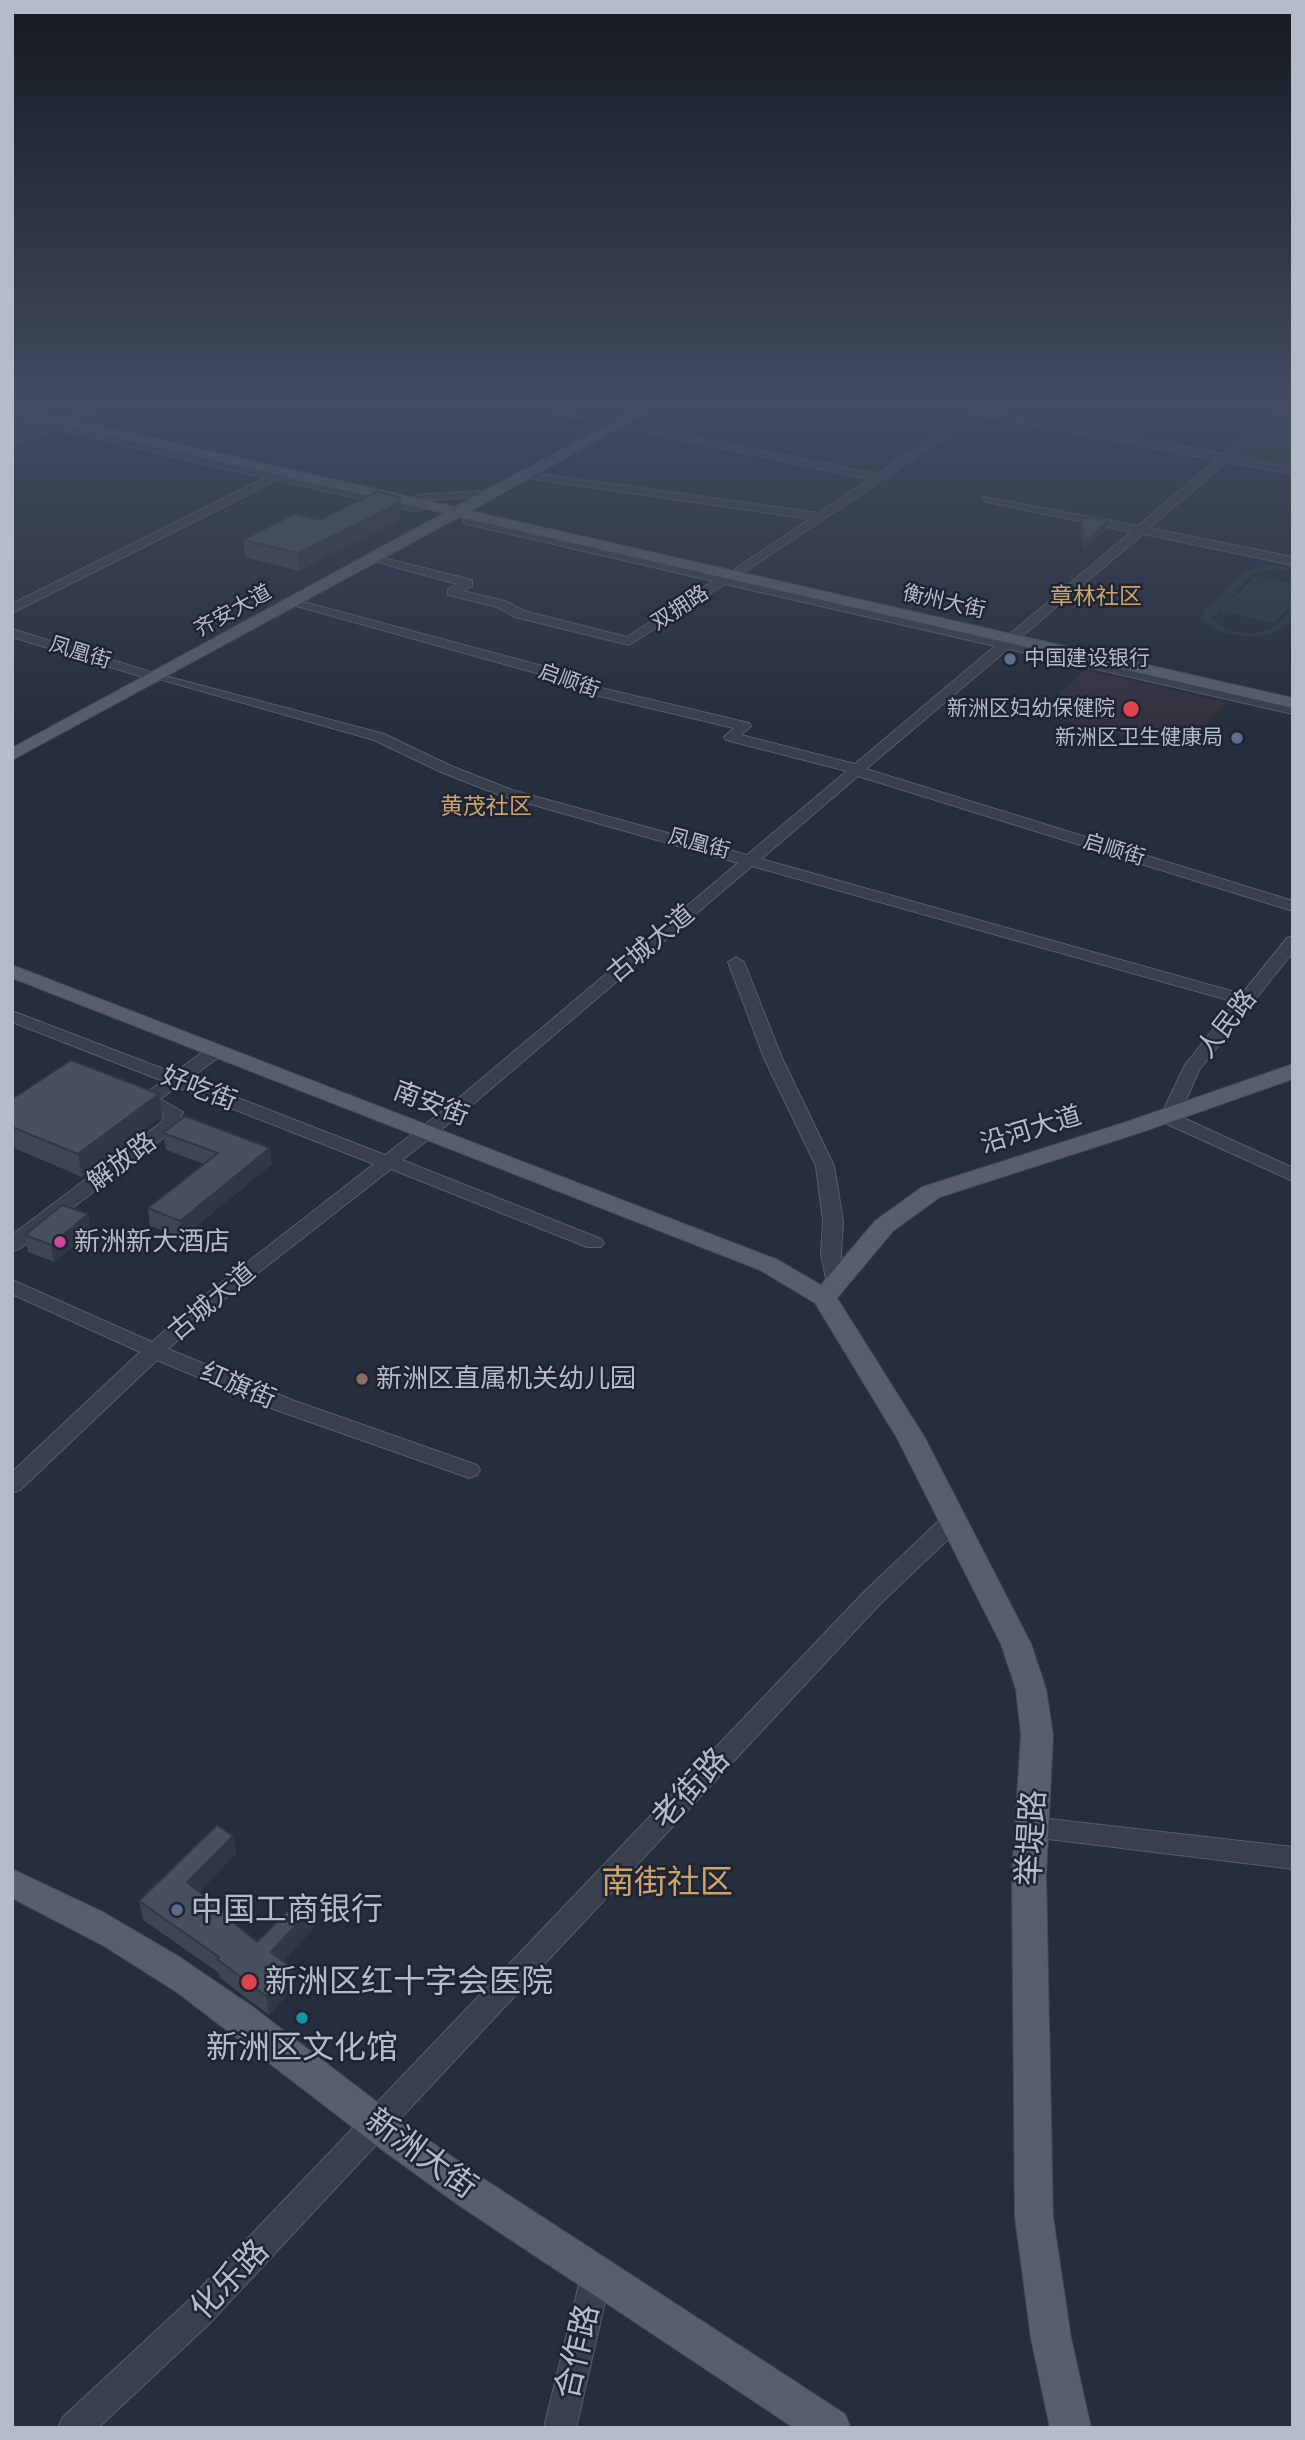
<!DOCTYPE html>
<html>
<head>
<meta charset="utf-8">
<style>
  body { margin:0 }
  #map { position:relative; width:1305px; height:2440px; overflow:hidden; background:#262d3c; font-family:Mulish,sans-serif }
  canvas { display:block }
  .frame { position:absolute; inset:0; border:14px solid #b6bbc8; pointer-events:none }
</style>
</head>
<body>
<div id="map">
<canvas width="1305" height="2440"></canvas>
<div class="frame"></div>
</div>
<script>
const ctx = document.querySelector('canvas').getContext('2d');
ctx.lineJoin = 'round';
function fillPath(path, color) { ctx.fillStyle = color; ctx.fill(path, 'evenodd'); }
function stroke(path, color, width, dash) { ctx.strokeStyle = color; ctx.lineWidth = width; ctx.lineCap = dash ? 'butt' : 'round'; ctx.setLineDash(dash || []); ctx.stroke(path); }
function label(font, color, halo, rows, align = 'center') {
  ctx.font = font + ' Mulish,"Noto Sans SC",sans-serif'; ctx.lineWidth = 5; ctx.setLineDash([]); ctx.textBaseline = 'middle'; ctx.strokeStyle = halo; ctx.fillStyle = color; for (const [text, x, y, turn = 0] of rows) {
    ctx.save(); ctx.translate(x, y); ctx.rotate((+turn || 0) * Math.PI / 180); ctx.textAlign = isNaN(turn) ? turn : align; if (halo) ctx.strokeText(text, 0, 0); ctx.fillText(text, 0, 0); ctx.restore();
  }
}
fillPath(new Path2D(`
  M 1085,670 L 1226,703 L 1181,749 L 1037,714 Z`), '#35313e');
fillPath(new Path2D(`
  M 1293,412 L 1293,467 L 1238,457 Z
  M 1267,565 L 1293,567 L 1293,570 L 1271,569 L 1254,573 L 1212,617 C 1222,633 1255,637 1272,628 C 1280,624 1286,614 1293,608 L 1293,619 C 1289,623 1285,628 1280,630 C 1260,641 1214,638 1202,617 L 1204,611 L 1246,571 Z
  M 1256,576 L 1293,584 L 1293,604 L 1274,623 L 1219,611 Z`), '#293a3e');
const minor = new Path2D(`
  M 102,403 L 115,403 L 65,425 L 423,509 L 417,512 L 277,480 L 12,613 L 12,604 L 265,478 L 55,429 L 12,446 L 12,439 L 43,426 L 12,419 L 12,413 L 53,422 Z
  M 505,403 L 524,403 L 877,474 L 968,413 L 926,405 L 925,403 C 943,403 967,411 983,405 L 988,408 L 986,410 L 1223,454 L 1284,403 L 1293,403 L 1293,406 L 1233,457 L 1293,468 L 1293,474 L 1227,462 L 1149,528 L 1293,557 L 1293,565 L 1143,534 L 1015,642 L 1293,706 L 1293,714 L 1008,649 L 866,769 L 1293,901 L 1293,911 L 858,776 L 761,859 L 1242,994 L 1287,938 L 1293,936 L 1293,952 L 1199,1070 L 1179,1116 L 1293,1168 L 1293,1181 L 1158,1120 L 1155,1116 L 1163,1111 L 1185,1065 L 1235,1002 L 752,866 L 466,1110 L 402,1160 L 601,1239 L 604,1243 L 601,1247 L 587,1247 L 391,1169 L 222,1301 L 168,1349 L 292,1400 L 477,1465 L 480,1470 L 477,1475 L 469,1478 L 461,1475 L 276,1410 L 157,1360 L 20,1490 L 12,1493 L 12,1472 L 140,1352 L 12,1294 L 12,1280 L 152,1342 L 208,1293 L 374,1164 L 177,1087 L 160,1099 L 183,1112 L 176,1128 L 19,1249 L 12,1251 L 12,1235 L 162,1122 L 164,1114 L 132,1100 L 129,1096 L 138,1091 L 146,1093 L 163,1081 L 12,1022 L 12,1011 L 174,1073 L 211,1046 L 223,1046 L 226,1050 L 223,1054 L 189,1079 L 385,1155 L 454,1102 L 738,863 L 502,796 L 441,772 L 374,740 L 152,677 L 143,677 L 12,637 L 12,629 L 154,673 L 384,734 L 451,766 L 512,790 L 747,855 L 847,771 L 726,740 L 724,737 L 734,728 L 565,688 L 561,680 L 286,603 L 288,600 L 296,600 L 572,674 L 576,682 L 749,723 L 751,726 L 741,735 L 855,764 L 995,646 L 725,584 L 629,645 L 515,617 L 497,607 L 448,595 L 448,589 L 457,584 L 366,559 L 372,555 L 472,580 L 472,586 L 463,591 L 505,601 L 524,611 L 627,637 L 713,581 L 463,523 L 463,519 L 467,517 L 721,575 L 730,571 L 736,575 L 733,578 L 1003,640 L 1131,532 L 988,502 L 982,499 L 984,497 L 1138,526 L 1216,460 L 979,415 L 740,575 L 736,574 L 736,568 L 810,519 L 527,478 L 521,475 L 527,472 L 818,513 L 869,479 Z
  M 480,491 L 486,494 L 484,496 L 418,501 L 412,498 L 418,495 Z
  M 736,957 L 744,962 L 782,1058 L 834,1166 L 843,1221 L 841,1254 L 845,1284 L 842,1288 L 828,1288 L 821,1254 L 823,1221 L 816,1166 L 764,1058 L 728,962 Z
  M 953,1513 L 961,1515 L 964,1521 L 961,1527 L 880,1604 L 209,2324 L 98,2428 L 58,2428 L 63,2417 L 187,2302 L 864,1592 L 945,1515 Z
  M 1032,1817 L 1293,1847 L 1293,1869 L 1032,1837 L 1023,1834 L 1019,1827 L 1023,1820 Z
  M 596,2261 L 607,2266 L 611,2276 L 576,2428 L 544,2428 L 581,2276 L 585,2266 Z`);
const major = new Path2D(`
  M 648,403 L 664,403 L 471,511 L 1293,698 L 1293,708 L 459,517 L 12,760 L 12,748 L 444,513 L 12,414 L 12,406 L 455,507 Z
  M 12,965 L 778,1260 L 821,1285 L 875,1221 L 922,1187 L 1126,1122 L 1293,1064 L 1293,1079 L 1142,1132 L 940,1197 L 893,1231 L 837,1298 L 925,1438 L 1031,1644 L 1046,1689 L 1053,1735 L 1046,1875 L 1053,2217 L 1071,2338 L 1091,2428 L 1050,2428 L 1031,2338 L 1015,2217 L 1012,1875 L 1021,1735 L 1016,1689 L 1001,1644 L 897,1438 L 815,1303 L 760,1270 L 12,978 Z
  M 12,1869 L 103,1912 L 178,1956 L 253,2007 L 407,2125 L 484,2179 L 845,2414 L 851,2428 L 794,2428 L 457,2204 L 381,2149 L 178,1993 L 104,1946 L 12,1898 Z`);
stroke(minor, '#585d6b', 2);
stroke(major, '#434856', 2);
fillPath(minor, '#3a3f4d');
fillPath(major, '#585e6c');
fillPath(new Path2D(`
  M 400,498 L 401,515 L 394,523 L 299,571 L 245,557 L 243,540 Z
  M 1081,519 L 1108,521 L 1107,530 L 1084,549 L 1080,528 Z
  M 12,1099 L 162,1116 L 82,1177 L 12,1147 Z
  M 163,1133 L 272,1164 L 182,1238 L 150,1226 L 148,1208 L 204,1164 L 166,1150 Z
  M 88,1214 L 91,1232 L 54,1262 L 28,1252 L 25,1235 Z
  M 233,1836 L 236,1854 L 199,1892 L 236,1922 L 237,1926 L 257,1942 L 311,1909 L 314,1928 L 283,1961 L 292,1968 L 295,1986 L 269,2015 L 220,1978 L 219,1973 L 143,1920 L 139,1901 Z`), '#3e4553');
fillPath(new Path2D(`
  M 400,498 L 401,515 L 394,523 L 299,571 L 298,553 Z
  M 1108,521 L 1107,530 L 1084,549 L 1085,541 Z
  M 159,1094 L 162,1116 L 82,1177 L 78,1154 Z
  M 270,1148 L 272,1164 L 182,1238 L 180,1221 Z
  M 88,1214 L 91,1232 L 54,1262 L 51,1245 Z
  M 233,1836 L 236,1854 L 190,1901 L 187,1882 Z
  M 311,1909 L 314,1928 L 273,1971 L 271,1952 Z
  M 292,1968 L 295,1986 L 269,2015 L 266,1996 Z`), '#323843');
const building = new Path2D(`
  M 378,491 L 400,498 L 393,506 L 298,553 L 243,540 L 294,514 L 320,520 Z
  M 1091,518 L 1108,521 L 1085,541 L 1081,519 Z
  M 71,1060 L 159,1094 L 78,1154 L 12,1127 L 12,1099 Z
  M 185,1116 L 270,1148 L 180,1221 L 148,1208 L 218,1153 L 163,1133 Z
  M 62,1205 L 88,1214 L 51,1245 L 25,1235 Z
  M 217,1825 L 233,1836 L 187,1882 L 236,1922 L 234,1923 L 257,1942 L 299,1900 L 311,1909 L 271,1952 L 292,1968 L 266,1996 L 217,1959 L 219,1957 L 139,1901 Z`);
fillPath(building, '#485060');
stroke(building, '#323843', 2);
const sky = ctx.createLinearGradient(0, 0, 0, 744);
sky.addColorStop(0, '#151921');
sky.addColorStop(0.54, '#414c61');
sky.addColorStop(1, '#414c6100');
ctx.fillStyle = sky;
ctx.fillRect(0, 0, 1305, 744);
for (const [x, y, r, color] of [
  [1010,659,7,"#5c6f8a"],
  [1131,709,9,"#e0444e"],
  [1237,738,7,"#5c6f8a"],
  [60,1242,7,"#d1479c"],
  [362,1379,7,"#8d6e63"],
  [177,1910,7,"#5c6f8a"],
  [249,1982,9,"#e0444e"],
  [302,2018,7,"#0f9aa8"]
]) { const dot = new Path2D(); dot.arc(x, y, r, 0, 2 * Math.PI); ctx.fillStyle = color; ctx.fill(dot); stroke(dot, '#1f2432', 2.5); }
label('21px', '#b6bbc8', '#1f2432', [
  ["衡州大街",944,602,13],
  ["双拥路",680,608,-33],
  ["齐安大道",233,611,-29],
  ["凤凰街",80,653,17],
  ["启顺街",569,681,20],
  ["凤凰街",699,844,15],
  ["启顺街",1114,850,17]
]);
label('21px', '#b6bbc8', '#1f2432', [
  ["中国建设银行",1024,659,"left"],
  ["新洲区妇幼保健院",1115,709],
  ["新洲区卫生健康局",1223,738]
], 'right');
label('23px', '#cca26d', '#1f2432', [
  ["章林社区",1096,597],
  ["黄茂社区",486,807]
]);
label('26px', '#b6bbc8', '#1f2432', [
  ["古城大道",651,944,-40],
  ["人民路",1227,1024,-52],
  ["好吃街",199,1089,21],
  ["南安街",431,1104,21],
  ["沿河大道",1031,1130,-17],
  ["解放路",122,1162,-37],
  ["古城大道",212,1302,-40],
  ["红旗街",238,1386,23]
]);
label('26px', '#b6bbc8', '#1f2432', [
  ["新洲新大酒店",74,1242],
  ["新洲区直属机关幼儿园",376,1379]
], 'left');
label('32px', '#b6bbc8', '#1f2432', [
  ["老街路",691,1789,-47],
  ["举堤路",1032,1838,-87],
  ["新洲大街",421,2154,36],
  ["化乐路",230,2280,-46],
  ["合作路",578,2352,-77]
]);
label('32px', '#b6bbc8', '#1f2432', [
  ["中国工商银行",191,1910],
  ["新洲区红十字会医院",265,1982],
  ["新洲区文化馆",302,2048,"center"]
], 'left');
label('33px', '#cca26d', '#1f2432', [
  ["南街社区",667,1883]
]);
</script>
</body>
</html>
